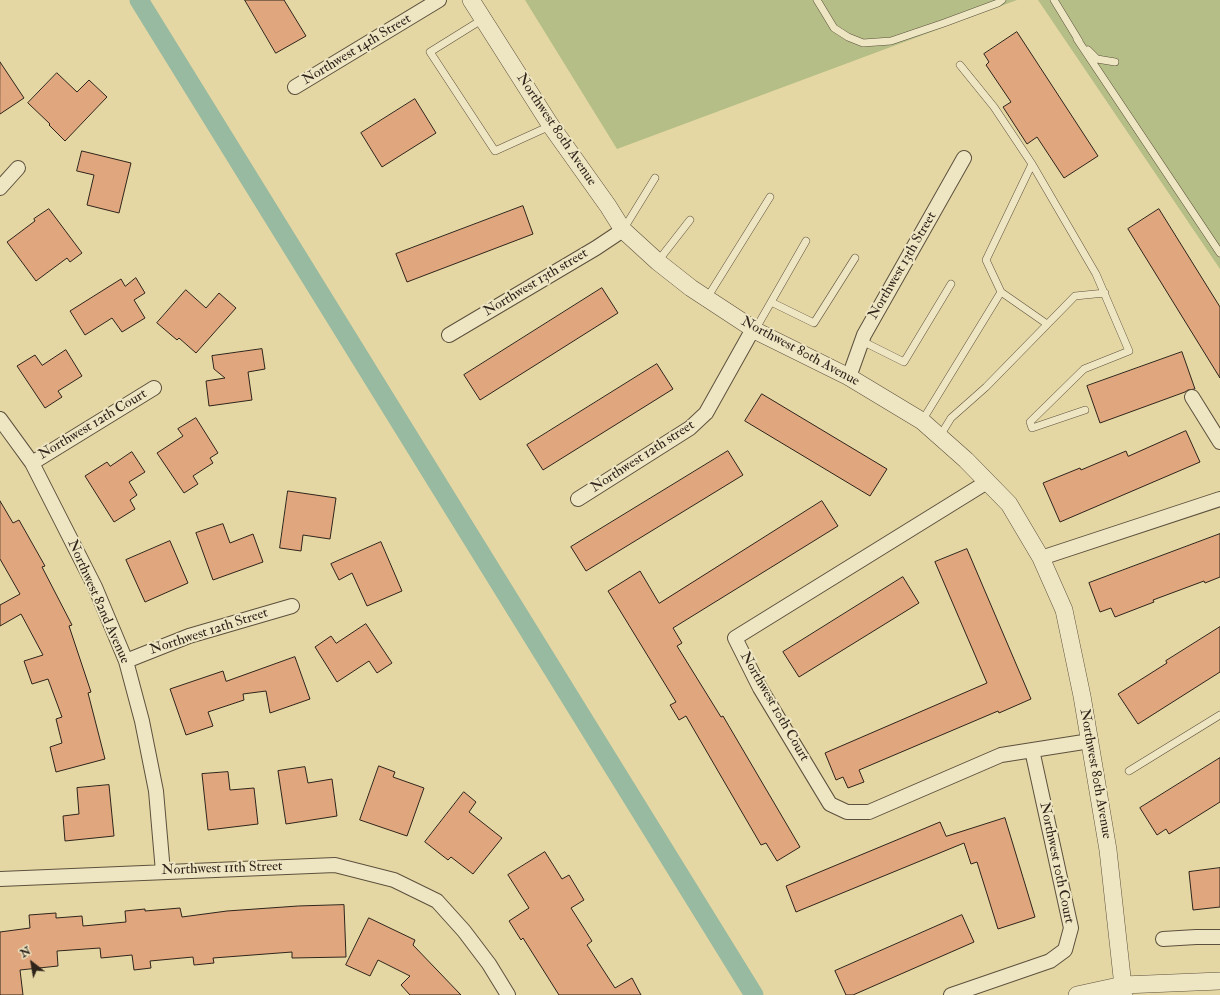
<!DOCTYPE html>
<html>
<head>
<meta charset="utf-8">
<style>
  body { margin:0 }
  #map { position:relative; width:1220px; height:995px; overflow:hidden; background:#e5d7a3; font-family:"IM FELL Double Pica",serif }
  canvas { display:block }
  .north { position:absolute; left:12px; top:943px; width:40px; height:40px; -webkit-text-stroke:3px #eee5c3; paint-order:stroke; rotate:329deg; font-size:11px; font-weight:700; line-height:16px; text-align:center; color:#2e241b }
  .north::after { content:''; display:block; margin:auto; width:14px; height:18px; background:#2e241b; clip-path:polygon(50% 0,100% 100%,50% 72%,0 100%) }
</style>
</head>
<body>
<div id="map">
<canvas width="1220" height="995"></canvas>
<div class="north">N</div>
</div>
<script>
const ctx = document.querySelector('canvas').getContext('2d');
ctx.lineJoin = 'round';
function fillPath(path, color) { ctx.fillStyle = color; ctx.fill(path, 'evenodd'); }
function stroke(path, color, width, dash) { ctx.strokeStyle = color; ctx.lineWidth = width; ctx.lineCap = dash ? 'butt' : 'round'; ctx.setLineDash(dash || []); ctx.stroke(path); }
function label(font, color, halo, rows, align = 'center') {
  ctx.font = font + ' "IM FELL Double Pica",serif'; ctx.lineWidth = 4; ctx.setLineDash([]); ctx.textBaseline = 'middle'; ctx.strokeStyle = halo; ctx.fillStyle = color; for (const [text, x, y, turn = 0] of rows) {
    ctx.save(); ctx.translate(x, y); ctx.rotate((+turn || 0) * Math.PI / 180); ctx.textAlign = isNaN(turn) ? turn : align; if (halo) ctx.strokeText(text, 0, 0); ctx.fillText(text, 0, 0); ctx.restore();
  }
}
fillPath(new Path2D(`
  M 525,0 L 1017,0 L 617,149 Z
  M 1038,0 L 1220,0 L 1220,269 Z`), '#b4be86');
stroke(new Path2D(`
  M 139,0 L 754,995`), '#97baa0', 19);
const building = new Path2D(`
  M 245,0 L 284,0 L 306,36 L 276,53 Z
  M 1017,32 L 1098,156 L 1064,178 L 1037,137 L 1027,144 L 1003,107 L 1011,102 L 986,65 L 989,62 L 984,54 Z
  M 0,62 L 24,98 L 0,114 Z
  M 57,73 L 77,92 L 89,80 L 107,97 L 65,141 L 49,125 L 50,124 L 28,103 Z
  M 415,99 L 436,133 L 382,167 L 361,133 Z
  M 82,151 L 131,163 L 119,213 L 87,205 L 94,175 L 77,171 Z
  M 523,206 L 533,234 L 407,282 L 396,254 Z
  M 49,209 L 82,253 L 70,262 L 67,258 L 36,281 L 7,242 L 35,221 L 34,219 Z
  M 1159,209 L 1220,307 L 1220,378 L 1128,229 Z
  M 136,278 L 145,293 L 134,300 L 145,318 L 122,332 L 112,318 L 85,335 L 70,311 L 121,279 L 125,286 Z
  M 602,288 L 618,313 L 480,400 L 464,375 Z
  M 186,290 L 206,308 L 219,293 L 236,308 L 196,353 L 179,338 L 177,340 L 157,323 Z
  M 262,349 L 265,369 L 248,372 L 252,400 L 209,406 L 206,381 L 225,378 L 214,369 L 212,356 Z
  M 66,350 L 82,376 L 58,391 L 62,397 L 45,408 L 17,366 L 35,355 L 42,365 Z
  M 1182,352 L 1195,389 L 1188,390 L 1185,392 L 1100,423 L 1087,386 Z
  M 657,364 L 673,389 L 543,470 L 527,445 Z
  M 762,394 L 887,469 L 870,496 L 745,421 Z
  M 196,418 L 218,453 L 210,458 L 213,463 L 193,476 L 198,484 L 184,493 L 157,453 L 183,436 L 178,429 Z
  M 1186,431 L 1200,462 L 1060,522 L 1043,483 L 1080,468 L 1081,470 L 1126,451 L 1128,456 Z
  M 728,451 L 743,475 L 586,571 L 571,547 Z
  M 132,452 L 145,472 L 129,482 L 137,495 L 130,500 L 135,509 L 114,522 L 85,476 L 107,462 L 110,466 Z
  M 288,491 L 336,498 L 330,539 L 303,535 L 301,551 L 280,548 Z
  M 0,501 L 13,523 L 19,520 L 45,566 L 42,567 L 72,625 L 69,626 L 91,692 L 88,693 L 105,759 L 56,772 L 50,747 L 62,743 L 56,719 L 62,717 L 48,679 L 32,684 L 24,661 L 43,655 L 21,614 L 0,626 L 0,605 L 20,594 L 0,559 Z
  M 822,501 L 838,526 L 673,628 L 682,643 L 677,646 L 721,717 L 723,716 L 800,847 L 777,861 L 766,843 L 761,845 L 686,716 L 679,720 L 670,705 L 676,702 L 608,591 L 640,571 L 659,603 Z
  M 223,524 L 230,543 L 253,534 L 263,562 L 213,580 L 196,533 Z
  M 1220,534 L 1220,577 L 1205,583 L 1204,581 L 1153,600 L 1154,602 L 1115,617 L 1111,608 L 1100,612 L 1089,583 Z
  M 170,541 L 188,583 L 145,602 L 126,560 Z
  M 381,542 L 402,591 L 367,606 L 352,573 L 339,580 L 331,564 Z
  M 967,549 L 1031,699 L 999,713 L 998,711 L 859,770 L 864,782 L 848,788 L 843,777 L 836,780 L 825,753 L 987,683 L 935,562 Z
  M 903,577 L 919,603 L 799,677 L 783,652 Z
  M 366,624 L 392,663 L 377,673 L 369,661 L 337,682 L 315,647 L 331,636 L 336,643 Z
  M 1220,627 L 1220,672 L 1138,724 L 1118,694 L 1167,663 L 1166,661 Z
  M 295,657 L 310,699 L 270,713 L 266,691 L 243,694 L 244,700 L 208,712 L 213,726 L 186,735 L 170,689 L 223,671 L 226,681 Z
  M 1220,758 L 1220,802 L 1169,834 L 1166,829 L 1157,835 L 1140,808 Z
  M 379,766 L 395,772 L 393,777 L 424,788 L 407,836 L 360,820 Z
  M 305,767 L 308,783 L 332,779 L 337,816 L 286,824 L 278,771 Z
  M 228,772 L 230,790 L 254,788 L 258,824 L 208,830 L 202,774 Z
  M 109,785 L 114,836 L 65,841 L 63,816 L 79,814 L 77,788 Z
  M 464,792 L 476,802 L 469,812 L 502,838 L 473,874 L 451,857 L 448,860 L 425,842 Z
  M 1005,818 L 1035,917 L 998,929 L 977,862 L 971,864 L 964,843 L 796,912 L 786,886 L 940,822 L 946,836 Z
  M 545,852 L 562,879 L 569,875 L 584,900 L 571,908 L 592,941 L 587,945 L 615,988 L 632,978 L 641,995 L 559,995 L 523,938 L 521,940 L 509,921 L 529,908 L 508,875 Z
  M 1220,868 L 1220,907 L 1193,910 L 1189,872 Z
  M 344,905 L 346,957 L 292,958 L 292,952 L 213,958 L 214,963 L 194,965 L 193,957 L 150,961 L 151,968 L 134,970 L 132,955 L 101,958 L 100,948 L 57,951 L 58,966 L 20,970 L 23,995 L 0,995 L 0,932 L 30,928 L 29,915 L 56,913 L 56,918 L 82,916 L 83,926 L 126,922 L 125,911 L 145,909 L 145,911 L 180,908 L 182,917 L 227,911 L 298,906 Z
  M 962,915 L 974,942 L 853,995 L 846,995 L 835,971 Z
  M 369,918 L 415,940 L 413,945 L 461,995 L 410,995 L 401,985 L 410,976 L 378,960 L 370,976 L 346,965 Z`);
fillPath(building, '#e0a67d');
stroke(building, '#2e241b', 1);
const service = new Path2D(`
  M 817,0 L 834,28 L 848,37 L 863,43 L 891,41 L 944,23 L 998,3 L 1002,0
  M 1054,0 L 1079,41
  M 483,19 L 430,52 L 495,151 L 550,126
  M 1077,39 L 1220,253
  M 1088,50 L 1097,59 L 1115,62
  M 1032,164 L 1096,274 L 1129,351 L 1084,369 L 1030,422 L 1032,428 L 1085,410
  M 623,230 L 655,178
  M 658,261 L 690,220
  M 1001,292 L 1047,324
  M 707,298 L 770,197
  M 771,302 L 814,323 L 855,258
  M 755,330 L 806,241
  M 862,341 L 904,362 L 951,284
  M 922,421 L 1001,292 L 986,260 L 1032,164 L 994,107 L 960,65
  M 940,436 L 951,418 L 986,387 L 1075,296 L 1105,293
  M 1129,771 L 1220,715`);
const minor = new Path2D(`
  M 295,87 L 439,0
  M 0,188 L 18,168
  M 449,335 L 596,248 L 623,230
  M 849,377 L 864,335 L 964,158
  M 1192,397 L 1220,442
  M 0,419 L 32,463 L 95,587 L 126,661 L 142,721 L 156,791 L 163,872
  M 32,463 L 154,388
  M 987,482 L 735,638 L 760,688 L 830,804 L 847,812 L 869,812 L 1001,755 L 1090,741
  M 578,499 L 690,428 L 706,413 L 753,329
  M 1041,558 L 1220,499
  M 126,661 L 189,636 L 292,606
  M 0,879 L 335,865 L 394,880 L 437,901 L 464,931 L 489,964 L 508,995
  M 1163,939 L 1196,937 L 1220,937
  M 951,995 L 1050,961 L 1065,950 L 1071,928 L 1032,750`);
const tertiary = new Path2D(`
  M 471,0 L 551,126 L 608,206 L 623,230 L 658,262 L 691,288 L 758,332 L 849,377 L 922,421 L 966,460 L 1009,504 L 1041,558 L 1064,610 L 1082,696 L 1108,850 L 1124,995
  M 1077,995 L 1123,985 L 1220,981`);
stroke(service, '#5c513d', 8);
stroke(minor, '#5c513d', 16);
stroke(tertiary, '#5c513d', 18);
stroke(service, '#eee5c3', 7);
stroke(minor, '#eee5c3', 14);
stroke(tertiary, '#eee5c3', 17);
label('14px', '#2e241b', '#eee5c3', [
  ["Northwest 14th Street",357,50,-31],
  ["Northwest 80th Avenue",556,130,56],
  ["Northwest 13th Street",903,266,-60],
  ["Northwest 13th street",536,283,-31],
  ["Northwest 80th Avenue",800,352,28],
  ["Northwest 12th Court",93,425,-31],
  ["Northwest 12th street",643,457,-33],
  ["Northwest 82nd Avenue",98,602,66],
  ["Northwest 12th Street",209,632,-18],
  ["Northwest 10th Court",774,707,60],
  ["Northwest 80th Avenue",1095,774,80],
  ["Northwest 10th Court",1056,863,78],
  ["Northwest 11th Street",222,869,-2]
]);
</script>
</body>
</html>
